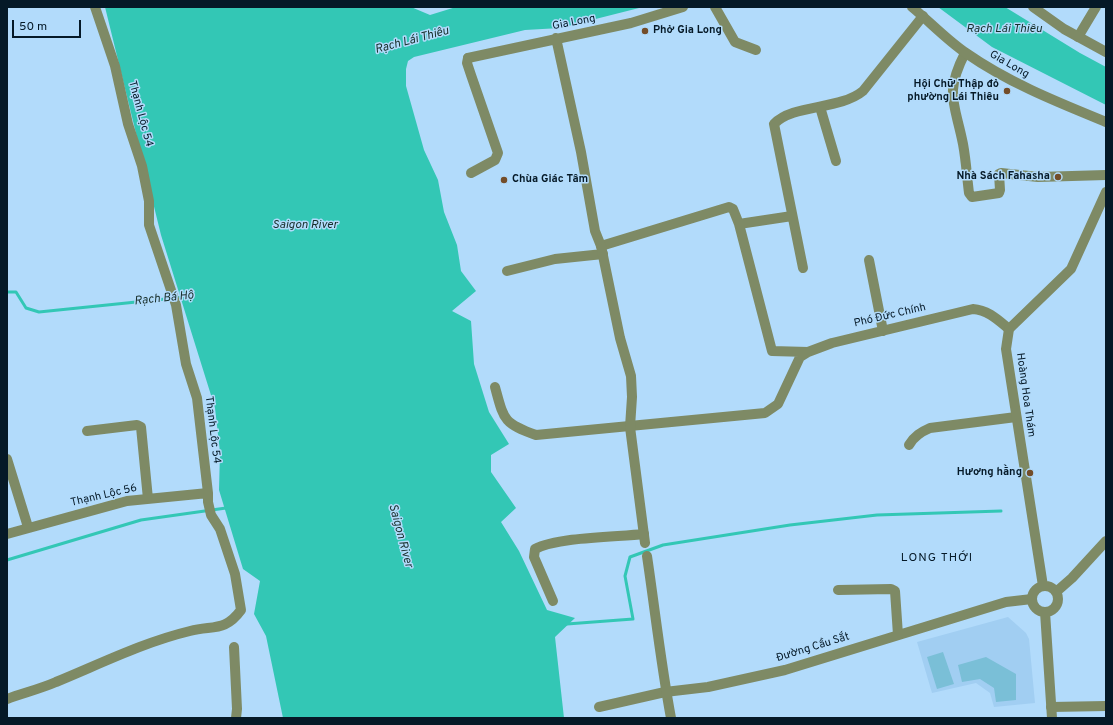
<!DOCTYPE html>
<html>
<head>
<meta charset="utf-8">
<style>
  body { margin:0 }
  #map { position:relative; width:1113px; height:725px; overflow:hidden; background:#b2dbfb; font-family:Overpass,sans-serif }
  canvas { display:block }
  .frame { position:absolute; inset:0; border:8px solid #051927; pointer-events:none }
  .scale { position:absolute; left:12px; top:20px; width:69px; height:18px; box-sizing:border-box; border:2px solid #051927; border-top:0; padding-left:5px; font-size:12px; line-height:14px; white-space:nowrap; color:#051927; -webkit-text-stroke:3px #b2dbfb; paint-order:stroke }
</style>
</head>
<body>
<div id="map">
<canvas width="1113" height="725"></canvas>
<div class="frame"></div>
<div class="scale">50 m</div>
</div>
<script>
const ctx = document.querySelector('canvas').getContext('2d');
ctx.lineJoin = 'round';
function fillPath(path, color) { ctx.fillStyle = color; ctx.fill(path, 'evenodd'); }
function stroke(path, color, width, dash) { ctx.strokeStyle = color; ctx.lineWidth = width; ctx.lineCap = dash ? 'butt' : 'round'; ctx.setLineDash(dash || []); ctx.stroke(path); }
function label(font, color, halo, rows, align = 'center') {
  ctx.font = font + ' Overpass,sans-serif'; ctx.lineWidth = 3; ctx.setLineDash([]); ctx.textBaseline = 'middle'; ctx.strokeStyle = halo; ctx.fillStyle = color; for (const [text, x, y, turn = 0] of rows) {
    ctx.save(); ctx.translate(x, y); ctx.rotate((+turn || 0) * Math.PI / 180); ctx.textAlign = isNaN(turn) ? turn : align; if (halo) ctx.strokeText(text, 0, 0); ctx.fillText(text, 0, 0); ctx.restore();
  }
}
fillPath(new Path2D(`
  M 1008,617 L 1026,633 L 1029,639 L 1035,703 L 994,707 L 990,693 L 976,683 L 932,693 L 917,642 Z`), '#a1cef2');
fillPath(new Path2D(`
  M 105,7 L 411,7 L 430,15 L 456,7 L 643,7 L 560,28 L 525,30 L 414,57 L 408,61 L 406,69 L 406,86 L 424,150 L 438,180 L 444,212 L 457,245 L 461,271 L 476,291 L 452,311 L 471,321 L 474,364 L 489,412 L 509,444 L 491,455 L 491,472 L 516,508 L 501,522 L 519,551 L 547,610 L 575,618 L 555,637 L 564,718 L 283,718 L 266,636 L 254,614 L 260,581 L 243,569 L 219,490 L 220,452 L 215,408 L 161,235 Z
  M 938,7 L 1005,7 L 1080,53 L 1106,67 L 1106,105 L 992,47 Z`), '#33c7b5');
stroke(new Path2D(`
  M 7,292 L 16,292 L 26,308 L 39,312 L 185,297
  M 7,560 L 141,520 L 226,508
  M 567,624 L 633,619 L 625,576 L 630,557 L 663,545 L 790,525 L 877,515 L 1001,511`), '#33c7b5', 3);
fillPath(new Path2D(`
  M 943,652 L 954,684 L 937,689 L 927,657 Z
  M 986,657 L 1016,674 L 1016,700 L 996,702 L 994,688 L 980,679 L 962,682 L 958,665 Z`), '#7abfd7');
stroke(new Path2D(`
  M 715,7 L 735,42 L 756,50
  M 1078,37 L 1096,7
  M 965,53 C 944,94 955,103 963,144 C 966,160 967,177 969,193 L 972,197 L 999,193 L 1000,190 L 999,174 L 1001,173 L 1038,177 L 1106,175
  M 468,58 L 467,63 L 471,75 L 498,153 L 495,160 L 471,173
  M 820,107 L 836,161
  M 739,224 L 792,216
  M 601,246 L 729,207 L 733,209 L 739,224 L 772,351 L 808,352 L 832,343 L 973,309 C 988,310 998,320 1009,329
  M 869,260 L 883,331
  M 803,268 L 774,124 C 793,104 840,110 863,91 L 923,16
  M 507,271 L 555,259 L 603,254
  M 495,387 C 504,420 503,423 536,435 L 765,413 L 778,404 L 800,357 L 808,352
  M 87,431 L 137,425 L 141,427 L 148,499
  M 909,445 C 914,436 921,432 930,428 L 1016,417
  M 7,459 L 28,527
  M 7,534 L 127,501 L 208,493
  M 838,590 L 891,589 L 895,591 L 898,635
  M 553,601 L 534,557 L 535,549 C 558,537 616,537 644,534
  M 234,647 L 237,709 L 236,718
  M 7,699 C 23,693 40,689 56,682 C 100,664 144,642 190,631 C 213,625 225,632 241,610 L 235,574 L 220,529 L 211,515 L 208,502 L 208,493 L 197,398 L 186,364 L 176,305 L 149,225 L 149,201 L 142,166 L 128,124 L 115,66 L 95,7
  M 599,707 L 665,692 L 708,687 L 785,670 L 1006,602 L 1032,599
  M 1051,707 L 1106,706`), '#7e8a65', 10);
stroke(new Path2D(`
  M 912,7 C 930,22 947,40 966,53 C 1009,83 1057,102 1106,122
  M 1033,7 L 1064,29 L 1106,52
  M 556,38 L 581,152 L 595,231 L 601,246 L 620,338 L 631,376 L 632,397 L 630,427 L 645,543
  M 468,58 L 631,23 L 683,7
  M 647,556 C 655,610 661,665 671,718
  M1032 599a13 13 0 1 1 26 0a13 13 0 1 1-26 0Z
  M 1043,586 L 1006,349 L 1009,329 L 1071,269 L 1106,192
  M 1056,592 L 1072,578 L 1106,541
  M 1045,612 L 1052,718`), '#7e8a65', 10);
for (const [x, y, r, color] of [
  [645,31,4,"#734d29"],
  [1007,91,4,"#734d29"],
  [1058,177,4,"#734d29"],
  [504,180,4,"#734d29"],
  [1030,473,4,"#734d29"]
]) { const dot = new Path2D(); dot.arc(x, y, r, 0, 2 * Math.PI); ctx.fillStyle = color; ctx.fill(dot); stroke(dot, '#b2dbfb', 1.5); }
label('11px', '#051927', '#b2dbfb', [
  ["Gia Long",574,23,-11],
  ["Gia Long",1009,65,30],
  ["Thạnh Lộc 54",140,114,75],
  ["Phó Đức Chính",890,316,-13],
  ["Hoàng Hoa Thám",1025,395,82],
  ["Thạnh Lộc 54",212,430,83],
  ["Thạnh Lộc 56",104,496,-13],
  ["Đường Cầu Sắt",813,648,-17]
]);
label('bold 11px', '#051927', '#b2dbfb', [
  ["Phở Gia Long",653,31,"left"],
  ["Hội Chữ Thập đỏ",999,85],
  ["phường Lái Thiêu",999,98],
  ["Nhà Sách Fahasha",1050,177],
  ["Chùa Giác Tâm",512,180,"left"],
  ["Hương hằng",1022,473]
], 'right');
label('italic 12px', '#172e2a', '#b2dbfb', [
  ["Rạch Lái Thiêu",1004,30],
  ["Rạch Lái Thiêu",412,41,-15],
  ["Saigon River",305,226],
  ["Rạch Bá Hộ",164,299,-6],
  ["Saigon River",400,536,75]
]);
ctx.letterSpacing = '1px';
label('12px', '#051927', '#b2dbfb', [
  ["LONG THỚI",937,559]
]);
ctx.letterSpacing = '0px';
</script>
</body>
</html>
